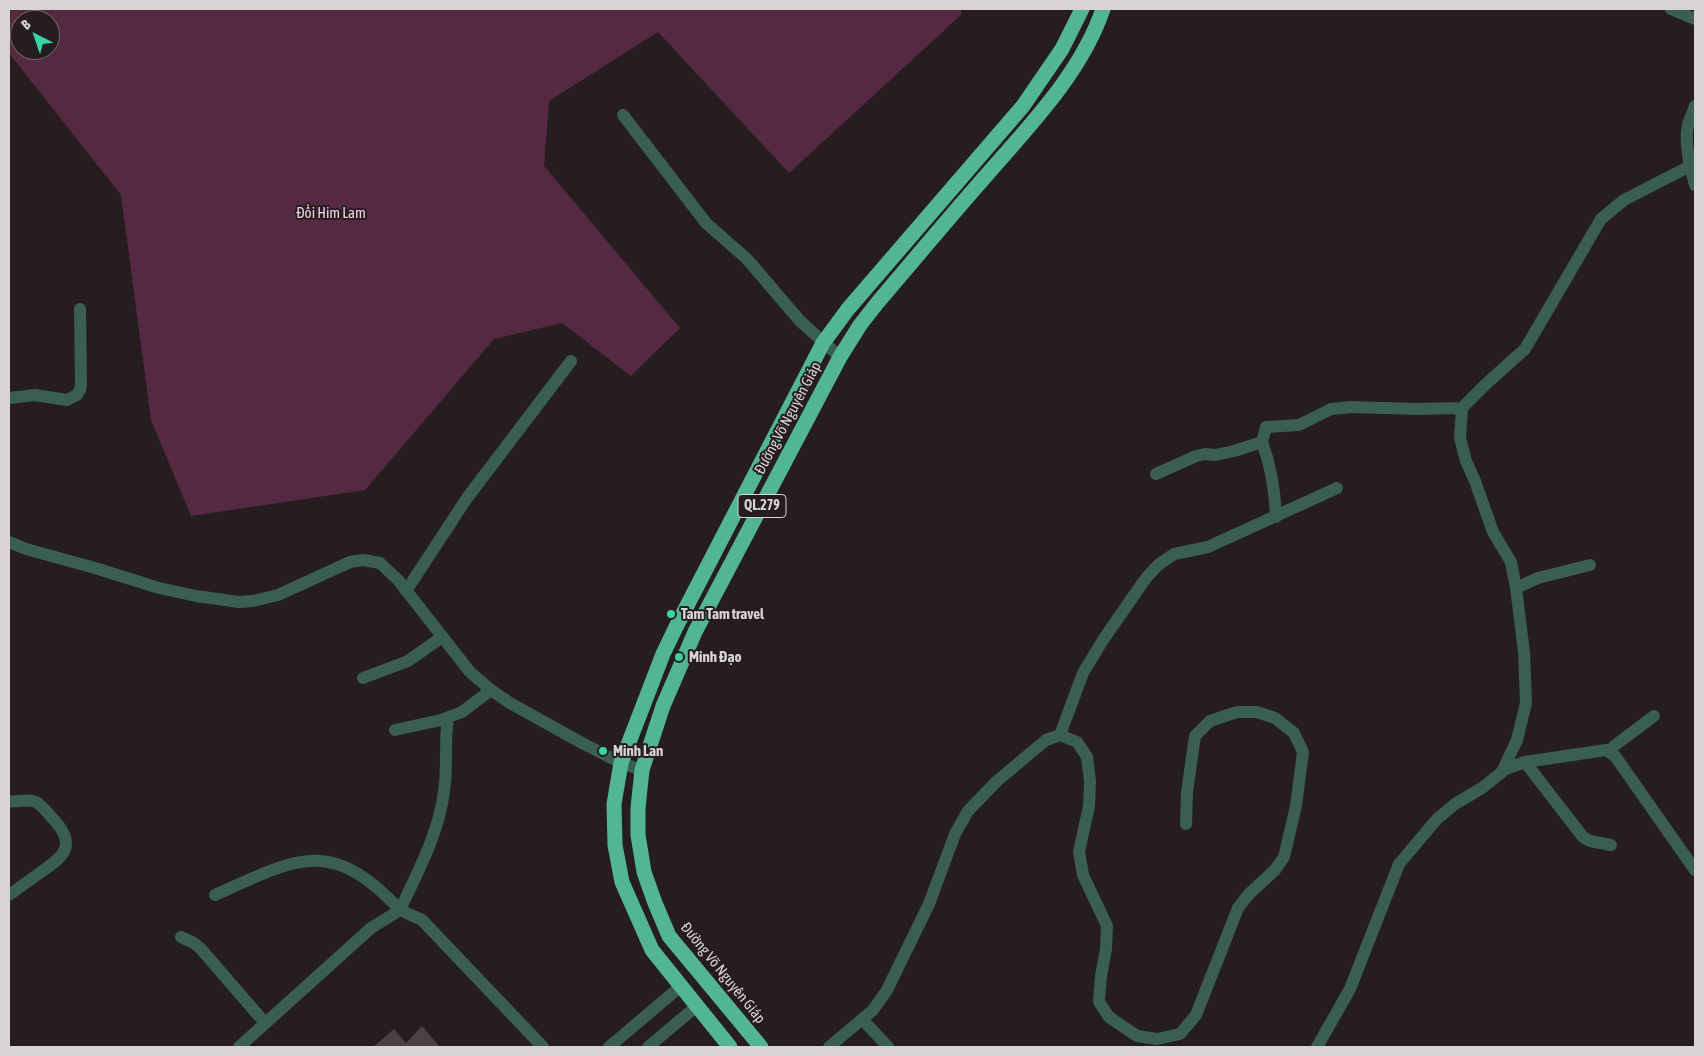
<!DOCTYPE html>
<html>
<head>
<meta charset="utf-8">
<style>
  body { margin:0 }
  #map { position:relative; width:1704px; height:1056px; overflow:hidden; background:#261d21; font-family:"Asap Condensed",sans-serif }
  canvas { display:block }
  .frame { position:absolute; inset:0; border:10px solid #dad3d6; pointer-events:none }
  .north { position:absolute; left:10px; top:10px; width:50px; height:50px; box-sizing:border-box; background:#261d21; border:1px solid #6e6669; border-radius:50%; rotate:319deg; font-size:14px; font-weight:700; line-height:20px; text-align:center; color:#dad3d6 }
  .north::after { content:''; display:block; margin:auto; width:18px; height:22px; background:#38d4a6; clip-path:polygon(50% 0,100% 100%,50% 72%,0 100%) }
</style>
</head>
<body>
<div id="map">
<canvas width="1704" height="1056"></canvas>
<div class="frame"></div>
<div class="north">B</div>
</div>
<script>
const ctx = document.querySelector('canvas').getContext('2d');
ctx.lineJoin = 'round';
function fillPath(path, color) { ctx.fillStyle = color; ctx.fill(path, 'evenodd'); }
function stroke(path, color, width, dash) { ctx.strokeStyle = color; ctx.lineWidth = width; ctx.lineCap = dash ? 'butt' : 'round'; ctx.setLineDash(dash || []); ctx.stroke(path); }
function label(font, color, halo, rows, align = 'center') {
  ctx.font = font + ' "Asap Condensed",sans-serif'; ctx.lineWidth = 4; ctx.setLineDash([]); ctx.textBaseline = 'middle'; ctx.strokeStyle = halo; ctx.fillStyle = color; for (const [text, x, y, turn = 0] of rows) {
    ctx.save(); ctx.translate(x, y); ctx.rotate((+turn || 0) * Math.PI / 180); ctx.textAlign = isNaN(turn) ? turn : align; if (halo) ctx.strokeText(text, 0, 0); ctx.fillText(text, 0, 0); ctx.restore();
  }
}
fillPath(new Path2D(`
  M 9,9 L 961,9 L 961,15 L 789,173 L 658,32 L 549,101 L 544,166 L 680,328 L 631,376 L 562,323 L 494,339 L 365,490 L 191,516 L 151,420 L 121,195 L 9,53 ZM 20,20 L 50,20 L 50,50 L 20,50 Z`), '#552941');
fillPath(new Path2D(`
  M 422,1026 L 440,1047 L 373,1047 L 394,1029 L 406,1043 Z`), '#4b4045');
stroke(new Path2D(`
  M 1671,9 L 1695,19
  M 1695,106 C 1693,112 1690,118 1688,125 C 1684,143 1690,167 1695,185
  M 623,115 L 706,223 L 747,259 L 800,321 L 840,357
  M 9,398 L 35,395 L 67,400 L 77,395 L 80,390 L 81,385 L 80,309
  M 1462,408 L 1487,383 L 1525,349 L 1601,219 L 1624,200 L 1690,166
  M 1262,442 C 1271,466 1275,491 1276,517
  M 1156,474 L 1196,456 L 1205,454 L 1215,455 L 1234,451 L 1262,442 L 1266,427 L 1299,425 L 1331,409 L 1352,407 L 1416,409 L 1462,408 L 1460,438 L 1466,461 L 1475,481 L 1493,532 L 1511,562 L 1516,588 L 1524,652 L 1526,703 L 1517,740 L 1502,772 L 1482,788 L 1455,804 L 1437,819 L 1399,864 L 1350,989 L 1317,1047
  M 9,542 L 26,549 L 95,568 L 159,588 L 196,596 L 239,602 L 253,601 L 278,595 L 350,562 L 363,560 L 380,563 L 398,580 L 470,672 L 491,690 L 510,703 L 582,743 L 621,763 L 642,770
  M 1516,588 L 1538,578 L 1590,565
  M 406,591 L 467,498 L 571,361
  M 363,678 L 408,661 L 442,637
  M 395,730 L 441,720 L 462,712 L 491,690
  M 1060,735 L 1083,673 L 1103,640 L 1146,578 L 1158,565 L 1174,554 L 1208,547 L 1337,488
  M 1610,752 L 1614,746 L 1654,716
  M 1525,762 L 1583,837 L 1590,841 L 1611,845
  M 1503,770 L 1525,762 L 1606,750 L 1615,756 L 1695,870
  M 9,801 C 17,803 27,798 36,802 C 43,806 49,815 55,821 C 77,846 63,857 41,872 C 30,880 20,887 9,895
  M 215,895 C 297,858 331,836 400,910 C 418,871 439,833 444,791 C 448,767 444,742 448,718
  M 181,937 L 194,943 L 201,949 L 265,1023
  M 863,1020 L 888,1047
  M 239,1047 L 371,928 L 400,910 L 422,920 L 543,1047
  M 609,1047 L 681,986
  M 648,1047 L 698,1005
  M 829,1047 L 873,1010 L 887,990 L 929,904 L 955,834 L 968,811 L 997,781 L 1046,740 L 1060,735 L 1077,742 L 1087,757 L 1090,781 L 1089,806 L 1079,852 L 1083,875 L 1107,926 L 1106,949 L 1101,976 L 1099,1002 L 1109,1017 L 1137,1036 L 1157,1039 L 1180,1034 L 1196,1015 L 1238,908 L 1249,894 L 1275,870 L 1284,857 L 1296,806 L 1303,752 L 1294,733 L 1275,718 L 1257,712 L 1237,712 L 1210,721 L 1195,736 L 1187,792 L 1186,824`), '#3a5e50', 12);
stroke(new Path2D(`
  M 730,1047 L 652,950 L 622,882 L 615,845 L 614,804 L 621,763 L 663,654 L 676,627 L 823,343 L 848,309 L 1023,106 L 1062,49 L 1082,9
  M 761,1047 L 669,936 L 655,903 L 644,872 L 638,835 L 638,808 L 642,770 L 663,706 L 695,632 L 840,357 L 860,325 L 878,302 C 913,261 948,219 984,178 C 1028,127 1081,74 1103,9`), '#52b593', 15);
for (const [x, y, r, color] of [
  [671,614,5,"#38d4a6"],
  [679,657,5,"#38d4a6"],
  [603,751,5,"#38d4a6"]
]) { const dot = new Path2D(); dot.arc(x, y, r, 0, 2 * Math.PI); ctx.fillStyle = color; ctx.fill(dot); stroke(dot, '#261d21', 2); }
for (const [x, y, w] of [
  [762,506,48]
]) { const box = new Path2D(); box.roundRect(x - w / 2, y - 11.5, w, 23, 4); ctx.fillStyle = '#261d21'; ctx.fill(box); stroke(box, '#dad3d6', 1); }
label('bold 14px', '#dad3d6', null, [
  ["QL.279",762,506]
]);
label('15px', '#f9cee3', '#261d21', [
  ["Đồi Him Lam",331,213]
]);
label('15px', '#dad3d6', '#261d21', [
  ["Đường Võ Nguyên Giáp",788,418,-62],
  ["Đường Võ Nguyên Giáp",723,973,51]
]);
label('bold 15px', '#dad3d6', '#261d21', [
  ["Tam Tam travel",681,614],
  ["Minh Đạo",689,657],
  ["Minh Lan",613,751]
], 'left');
</script>
</body>
</html>
